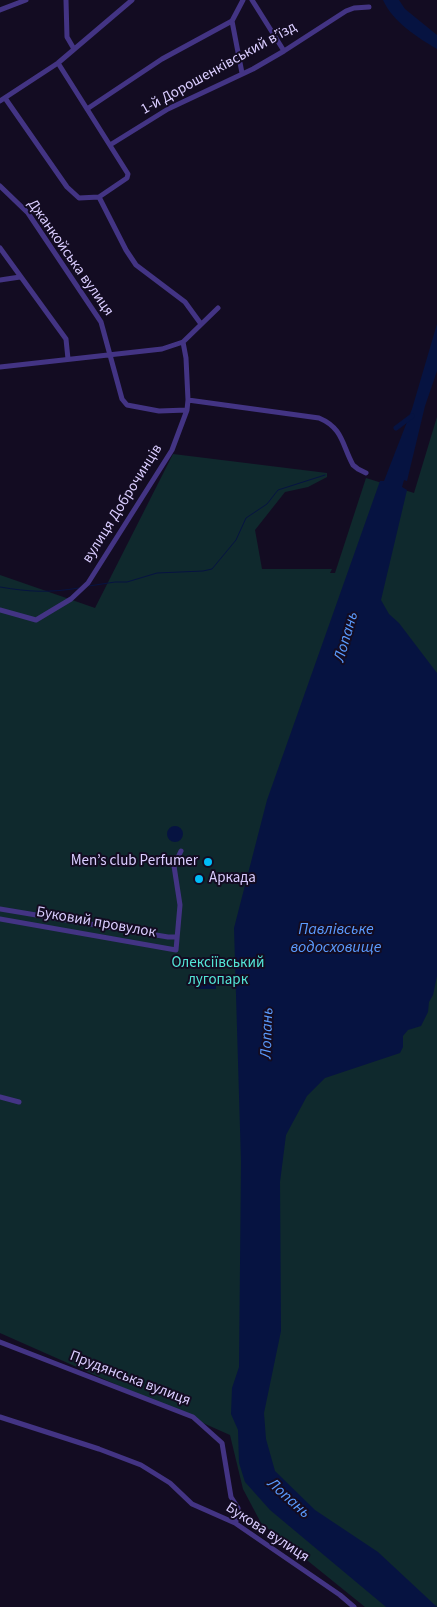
<!DOCTYPE html>
<html>
<head>
<meta charset="utf-8">
<style>
  body { margin:0 }
  canvas { display:block; background:#130c22 }
</style>
</head>
<body>
<canvas width="437" height="1607"></canvas>
<script>
const ctx = document.querySelector('canvas').getContext('2d');
ctx.lineJoin = 'round';
function fillPath(path, color) { ctx.fillStyle = color; ctx.fill(path, 'evenodd'); }
function stroke(path, color, width, dash) { ctx.strokeStyle = color; ctx.lineWidth = width; ctx.lineCap = dash ? 'butt' : 'round'; ctx.setLineDash(dash || []); ctx.stroke(path); }
function label(font, color, halo, rows, align = 'center') {
  ctx.font = font + ' "Source Sans 3",sans-serif'; ctx.lineWidth = 4; ctx.setLineDash([]); ctx.textBaseline = 'middle'; ctx.strokeStyle = halo; ctx.fillStyle = color; for (const [text, x, y, turn = 0] of rows) {
    ctx.save(); ctx.translate(x, y); ctx.rotate((+turn || 0) * Math.PI / 180); ctx.textAlign = isNaN(turn) ? turn : align; if (halo) ctx.strokeText(text, 0, 0); ctx.fillText(text, 0, 0); ctx.restore();
  }
}
fillPath(new Path2D(`
  M 437,417 L 437,1607 L 365,1607 L 261,1523 L 243,1489 L 230,1435 L 0,1333 L 0,575 L 95,608 L 173,454 L 327,473 L 327,477 L 308,487 L 285,492 L 255,530 L 262,569 L 332,569 L 330,573 L 335,573 L 366,478 L 414,493 Z`), '#0f292d');
fillPath(new Path2D(`
  M 383,0 L 399,0 L 405,9 L 437,35 L 437,49 C 417,37 393,22 383,0 Z
  M 437,324 L 437,371 L 425,406 L 407,481 L 404,480 L 402,487 L 407,490 L 381,600 L 389,614 L 399,623 L 437,673 L 437,976 L 433,995 L 429,1002 L 428,1012 L 421,1026 L 408,1030 L 403,1036 L 403,1047 L 400,1053 L 325,1078 L 307,1096 L 286,1135 L 280,1182 L 281,1331 L 264,1413 L 266,1439 L 275,1471 L 315,1510 L 378,1552 L 437,1607 L 386,1607 L 270,1510 L 245,1482 L 239,1463 L 238,1430 L 231,1414 L 232,1388 L 239,1367 L 241,1162 L 234,928 L 267,800 L 380,481 L 384,481 L 412,409 Z
  M167 834a8 8 0 1 1 16 0a8 8 0 1 1-16 0Z
  M 199,981 L 216,981 L 216,989 L 199,989 Z`), '#061341');
stroke(new Path2D(`
  M 89,586 L 115,582 L 127,582 L 157,573 L 203,571 L 212,569 L 236,540 L 246,518 L 267,504 L 278,490 L 325,475
  M 0,587 C 30,592 48,593 79,588`), '#061341', 1);
stroke(new Path2D(`
  M 396,428 L 412,416`), '#061341', 5);
stroke(new Path2D(`
  M 66,0 L 67,37 L 74,49
  M 252,0 L 284,51
  M 0,10 L 26,0
  M 58,63 L 128,174 L 127,178 L 99,197
  M 242,73 L 232,21 L 243,0
  M 5,98 L 67,187 L 79,198 L 99,197
  M 0,101 L 58,63 L 132,0
  M 87,109 L 162,59 L 232,21
  M 110,145 L 168,109 L 253,69 L 284,51 L 346,11 L 354,8 L 369,7
  M 0,186 L 28,213 L 101,322 L 122,399 L 127,405 L 159,411 L 187,410
  M 99,197 L 126,250 L 136,265 L 185,302 L 201,324
  M 0,248 L 66,339 L 68,359
  M 0,280 L 20,277
  M 0,367 L 162,349 L 183,342 L 218,308
  M 188,400 L 319,418 C 343,428 342,445 353,465 L 358,469 L 366,473
  M 0,610 L 36,620 L 71,599 L 88,583 L 172,450 L 187,410 L 188,400 L 186,358 L 183,342
  M 0,909 L 168,937 L 177,937
  M 0,919 L 176,950 L 180,905 L 174,866 L 181,851
  M 0,1097 L 19,1102
  M 0,1342 L 193,1417 L 222,1443 L 231,1497 L 238,1508 L 239,1515 L 235,1523
  M 0,1417 L 99,1449 L 141,1465 L 170,1483 L 192,1504 L 235,1523 L 340,1595 L 354,1607`), '#433484', 5);
for (const [x, y, r, color] of [
  [208,862,5,"#00bcf8"],
  [199,879,5,"#00bcf8"]
]) { const dot = new Path2D(); dot.arc(x, y, r, 0, 2 * Math.PI); ctx.fillStyle = color; ctx.fill(dot); stroke(dot, '#130c22', 2); }
label('15px', '#dacdff', '#130c22', [
  ["1-й Дорошенківський в’їзд",219,69,-29],
  ["Джанкойська вулиця",70,258,55],
  ["вулиця Доброчинців",123,504,-58],
  ["Буковий провулок",96,923,10],
  ["Прудянська вулиця",130,1379,21],
  ["Букова вулиця",267,1533,33]
]);
label('15px', '#dacdff', '#130c22', [
  ["Men’s club Perfumer",198,862],
  ["Аркада",209,879,"left"]
], 'right');
label('15px', '#53e6d6', '#130c22', [
  ["Олексіївський",218,964],
  ["лугопарк",218,981]
]);
label('italic 16px', '#5b9cff', '#130c22', [
  ["Лопань",347,637,-74],
  ["Павлівське",336,930],
  ["водосховище",336,948],
  ["Лопань",268,1033,-88],
  ["Лопань",288,1499,42]
]);
</script>
</body>
</html>
